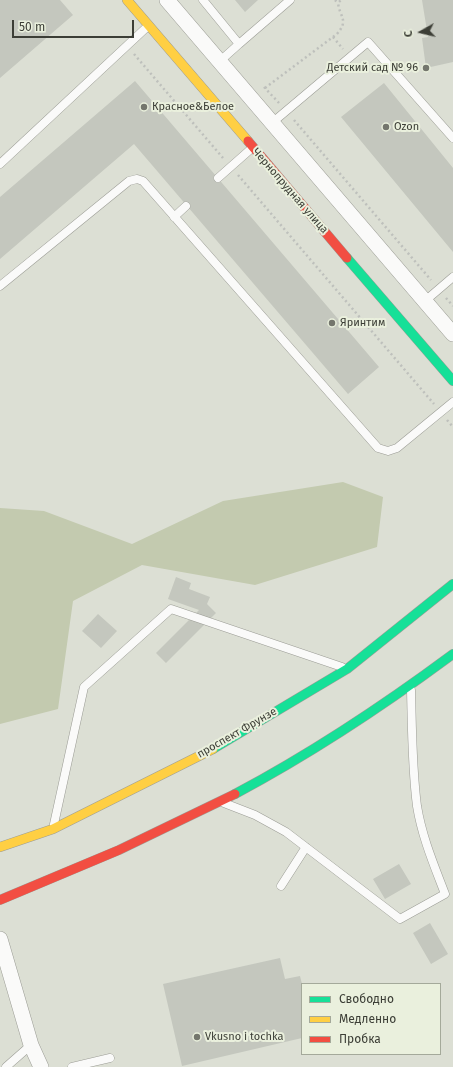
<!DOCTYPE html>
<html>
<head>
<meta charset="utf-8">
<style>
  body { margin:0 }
  #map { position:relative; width:453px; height:1067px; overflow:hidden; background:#dcdfd4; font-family:"Fira Sans",sans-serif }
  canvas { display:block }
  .legend { position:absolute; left:301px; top:983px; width:140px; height:72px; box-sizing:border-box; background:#eaf0dd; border:1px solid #a4a99a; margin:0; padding:5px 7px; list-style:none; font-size:12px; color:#3c3e36 }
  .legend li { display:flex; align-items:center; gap:8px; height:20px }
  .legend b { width:20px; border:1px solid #a4a99a }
  .north { position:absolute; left:401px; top:12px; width:40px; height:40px; -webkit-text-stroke:3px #eaf0dd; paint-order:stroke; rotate:262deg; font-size:11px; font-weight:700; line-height:16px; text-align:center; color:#3c3e36 }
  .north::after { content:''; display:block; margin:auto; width:14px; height:18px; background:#3c3e36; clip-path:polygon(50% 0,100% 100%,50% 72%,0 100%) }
  .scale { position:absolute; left:12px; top:20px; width:122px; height:18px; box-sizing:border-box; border:2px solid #3c3e36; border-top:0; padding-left:5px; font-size:12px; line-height:14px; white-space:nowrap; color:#3c3e36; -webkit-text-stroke:3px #eaf0dd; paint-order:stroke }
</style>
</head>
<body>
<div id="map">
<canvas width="453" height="1067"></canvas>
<ul class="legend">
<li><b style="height:5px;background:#16e098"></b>Свободно</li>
<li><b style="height:5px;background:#ffcf43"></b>Медленно</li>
<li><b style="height:5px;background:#f24e42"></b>Пробка</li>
</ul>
<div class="north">С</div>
<div class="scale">50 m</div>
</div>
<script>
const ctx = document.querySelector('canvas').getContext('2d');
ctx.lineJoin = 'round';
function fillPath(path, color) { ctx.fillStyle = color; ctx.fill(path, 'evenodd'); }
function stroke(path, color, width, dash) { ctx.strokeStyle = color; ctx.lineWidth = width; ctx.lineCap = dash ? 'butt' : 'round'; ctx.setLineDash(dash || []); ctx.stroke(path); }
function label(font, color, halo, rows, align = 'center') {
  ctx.font = font + ' "Fira Sans",sans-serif'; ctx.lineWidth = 4; ctx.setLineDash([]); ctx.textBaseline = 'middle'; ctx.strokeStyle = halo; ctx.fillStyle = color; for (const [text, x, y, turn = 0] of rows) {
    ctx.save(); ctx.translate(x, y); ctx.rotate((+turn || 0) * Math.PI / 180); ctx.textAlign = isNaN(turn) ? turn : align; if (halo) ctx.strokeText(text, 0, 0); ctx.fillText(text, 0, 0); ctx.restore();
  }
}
fillPath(new Path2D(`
  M 343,482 L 383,497 L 377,547 L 255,585 L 142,565 L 73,601 L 58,709 L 0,724 L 0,508 L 44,511 L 132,544 L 223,501 Z`), '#c3caaf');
fillPath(new Path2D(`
  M 0,0 L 60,0 L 73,15 L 0,78 Z
  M 235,0 L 258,0 L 245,12 Z
  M 422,0 L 453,0 L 453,62 L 426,68 L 422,38 L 428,37 Z
  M 135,81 L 379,367 L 348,394 L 134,144 L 0,259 L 0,197 Z
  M 384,83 L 453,168 L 453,252 L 341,117 Z
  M 176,577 L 191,583 L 189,589 L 210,597 L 207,604 L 216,613 L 166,663 L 156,653 L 199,610 L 168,599 Z
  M 98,614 L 117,631 L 101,648 L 82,631 Z
  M 399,864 L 411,884 L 385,899 L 373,879 Z
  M 430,923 L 448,954 L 431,964 L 413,933 Z
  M 280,958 L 285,979 L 300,976 L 302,984 L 302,1038 L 182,1066 L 163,984 Z`), '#c4c7be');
const lane = new Path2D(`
  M 203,0 L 239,44 L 220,61
  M 239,44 L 290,0
  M 273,122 L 368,42 L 453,138
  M 0,164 L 148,26
  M 218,178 L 252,148
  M 174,217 L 186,206
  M 0,286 L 129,181 L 137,179 L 143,181 L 378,448 L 388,451 L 397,448 L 453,402
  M 425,301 L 453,277
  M 224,803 L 255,815 L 286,832 L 400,919 L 445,894 C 434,865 422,837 417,806 C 412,768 412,729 411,690
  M 54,824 L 84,687 L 171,609 L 342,667
  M 281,886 L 306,847
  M 6,1067 L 31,1045
  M 72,1067 L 110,1058`);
const street = new Path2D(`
  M 167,0 L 453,334
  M 0,939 L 31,1045 L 41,1067`);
const fast = new Path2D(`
  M 347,258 L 453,381
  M 213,749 L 347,669 L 453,584
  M 235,794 C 312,753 383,706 453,654`);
const slow = new Path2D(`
  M 127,0 L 248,141
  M 0,847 L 53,829 L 213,749`);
const jam = new Path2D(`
  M 248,141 L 347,258
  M 0,900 L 119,850 L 235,794`);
stroke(lane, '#9b9c95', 9);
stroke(street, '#9b9c95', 16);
stroke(fast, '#9b9c95', 10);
stroke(slow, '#9b9c95', 10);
stroke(jam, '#9b9c95', 10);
stroke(new Path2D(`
  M 335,0 L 338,3
  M 333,37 L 343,49
  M 134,54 L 223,158
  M 264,87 L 279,103
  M 265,88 L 337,34 C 349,20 340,18 338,3 L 341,0
  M 294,120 L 431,280
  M 238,175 L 434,404
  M 446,298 L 453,306
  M 447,420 L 453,427`), '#bec0bc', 2.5, [2, 3]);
stroke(lane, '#fafaf9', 8);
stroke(street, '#fafaf9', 15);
stroke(fast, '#16e098', 9);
stroke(slow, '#ffcf43', 9);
stroke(jam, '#f24e42', 9);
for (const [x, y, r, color] of [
  [426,68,4,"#74766d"],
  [144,107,4,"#74766d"],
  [386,127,4,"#74766d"],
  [332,323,4,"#74766d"],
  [197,1037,4,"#74766d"]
]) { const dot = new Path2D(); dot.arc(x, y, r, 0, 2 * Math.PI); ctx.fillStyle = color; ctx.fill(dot); stroke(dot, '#eaf0dd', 1.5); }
label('11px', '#3c3e36', '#eaf0dd', [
  ["Детский сад № 96",418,68,"right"],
  ["Красное&Белое",152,107],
  ["Ozon",394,127],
  ["Яринтим",340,323],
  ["Vkusno i tochka",205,1037]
], 'left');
label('11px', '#3c3e36', '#eaf0dd', [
  ["Чернопрудная улица",290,191,49],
  ["проспект Фрунзе",237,733,-30]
]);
</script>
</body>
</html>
